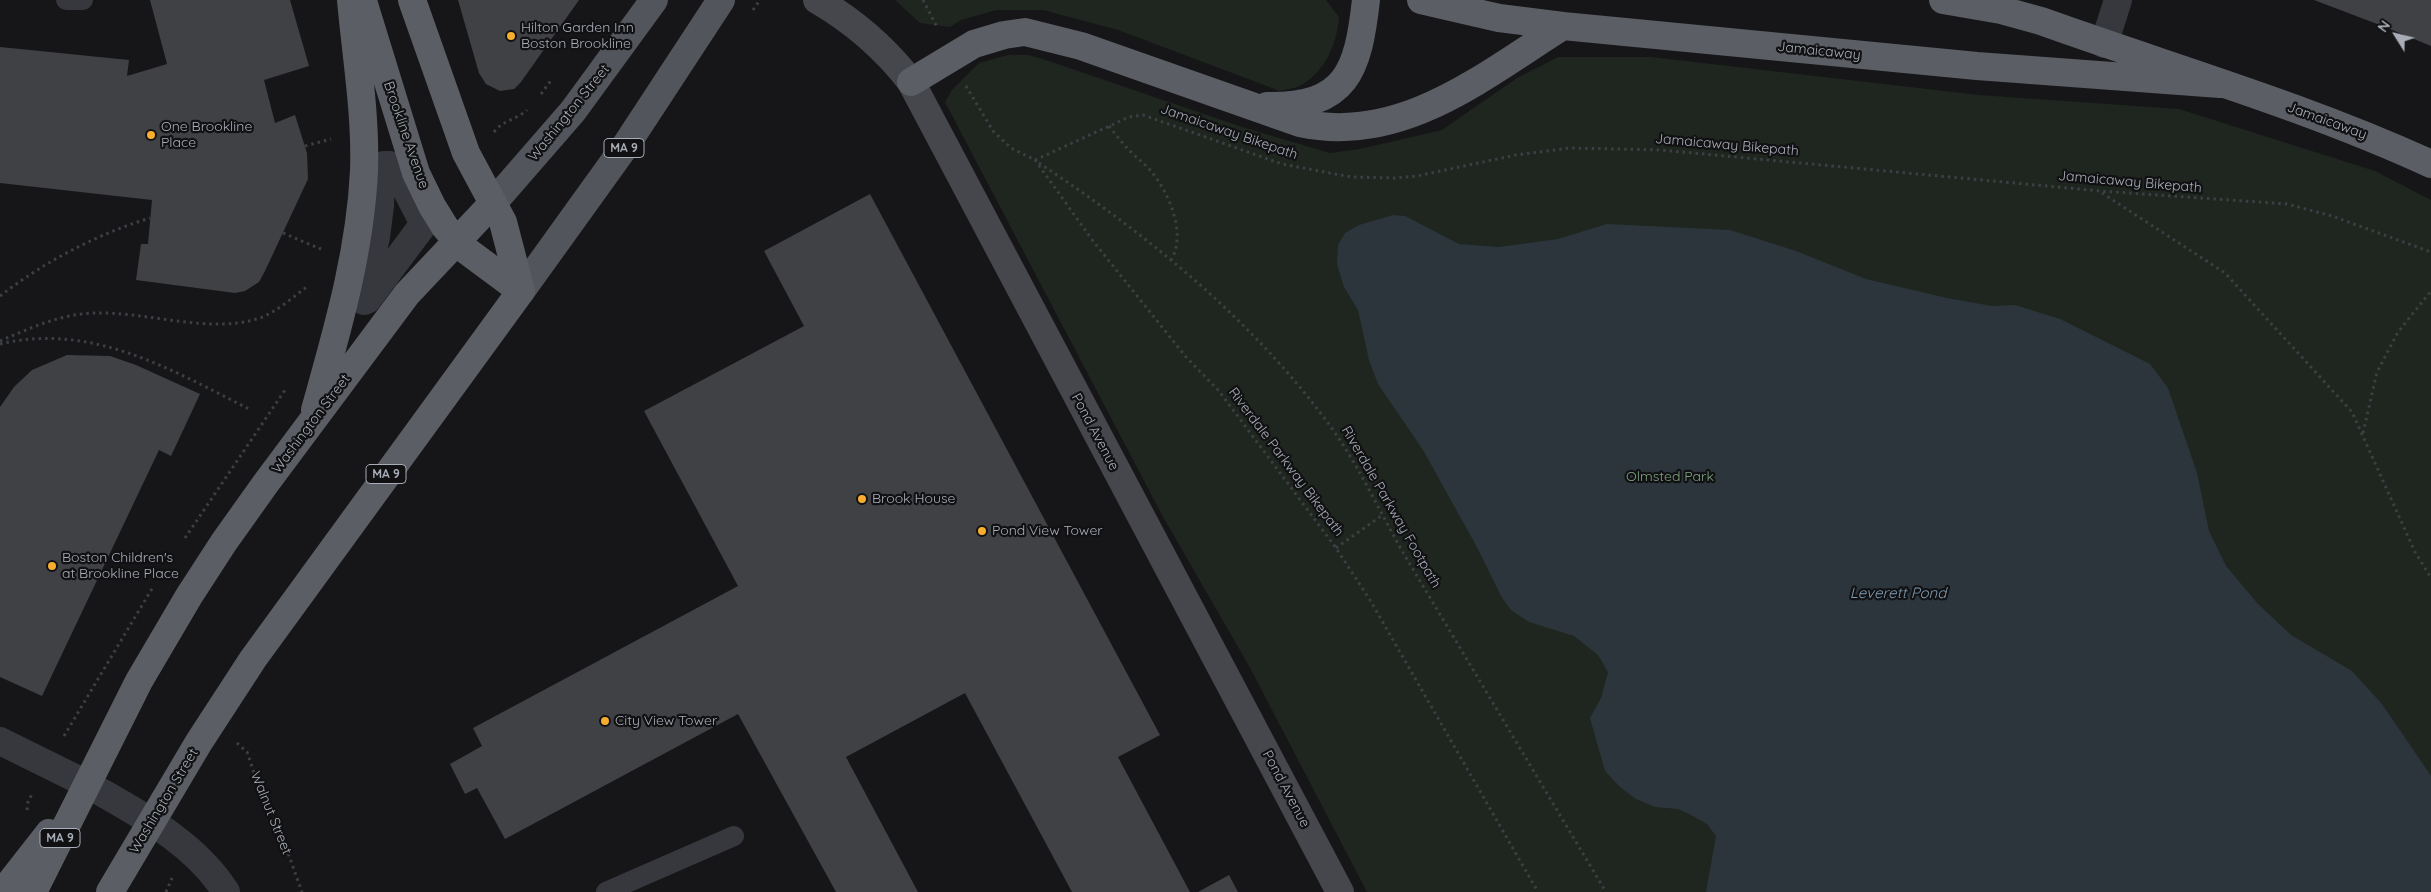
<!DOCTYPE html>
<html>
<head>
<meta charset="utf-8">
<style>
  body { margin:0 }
  #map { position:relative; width:2431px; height:892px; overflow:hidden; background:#161618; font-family:Quicksand,sans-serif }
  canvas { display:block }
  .north { position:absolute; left:2371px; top:10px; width:50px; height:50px; -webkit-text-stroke:4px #111113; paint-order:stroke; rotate:306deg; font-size:14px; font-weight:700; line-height:20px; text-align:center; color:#a8adb8 }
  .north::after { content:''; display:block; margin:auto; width:18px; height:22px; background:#a8adb8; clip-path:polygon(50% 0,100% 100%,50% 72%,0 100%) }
</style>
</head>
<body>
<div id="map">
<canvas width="2431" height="892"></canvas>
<div class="north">N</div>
</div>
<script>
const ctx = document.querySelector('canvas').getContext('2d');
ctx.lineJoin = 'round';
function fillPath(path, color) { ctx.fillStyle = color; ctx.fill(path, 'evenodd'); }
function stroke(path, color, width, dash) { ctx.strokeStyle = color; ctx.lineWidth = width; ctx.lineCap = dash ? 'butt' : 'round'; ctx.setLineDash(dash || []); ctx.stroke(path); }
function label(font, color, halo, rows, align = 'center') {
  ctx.font = font + ' Quicksand,sans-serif'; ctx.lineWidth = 4.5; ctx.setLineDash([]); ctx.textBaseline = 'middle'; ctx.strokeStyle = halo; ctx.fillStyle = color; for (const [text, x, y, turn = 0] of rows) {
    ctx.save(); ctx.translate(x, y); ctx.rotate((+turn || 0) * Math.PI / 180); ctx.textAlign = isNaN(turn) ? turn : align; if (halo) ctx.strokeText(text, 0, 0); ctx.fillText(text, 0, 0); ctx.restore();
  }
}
fillPath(new Path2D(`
  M 895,0 L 1326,0 L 1339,17 C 1337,44 1325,72 1300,86 C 1294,89 1286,89 1280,91 L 1118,30 L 1043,10 L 997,10 L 961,20 L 950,27 L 920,23 Z
  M 1008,55 L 1028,55 L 1043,59 L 1242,127 L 1330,153 L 1360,149 L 1442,130 L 1517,78 L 1558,57 L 1651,57 L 1979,95 L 2179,109 L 2375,171 L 2431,200 L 2431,892 L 1367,892 L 1249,666 L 1162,515 L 945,102 L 952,90 L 979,63 Z`), '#1e261f');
fillPath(new Path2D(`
  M 1393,215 L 1405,216 L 1459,244 L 1499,247 L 1558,239 L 1607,224 L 1730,230 L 1796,251 L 1866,279 L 1947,298 L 1992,306 L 2015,305 L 2060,319 L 2150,364 L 2168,388 L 2197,473 L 2209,531 L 2226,566 L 2258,604 L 2291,635 L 2352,671 L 2382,704 L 2431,776 L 2431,892 L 1706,892 L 1716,836 L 1707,824 L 1691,815 L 1678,809 L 1655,807 L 1636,799 L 1620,787 L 1605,771 L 1590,718 L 1601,698 L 1608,672 L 1598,655 L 1574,636 L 1529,622 L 1511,610 L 1501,596 L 1478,549 L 1423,450 L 1378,384 L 1369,360 L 1358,310 L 1344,287 L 1337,264 L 1338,245 L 1345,233 L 1359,225 Z`), '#2c353c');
fillPath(new Path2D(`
  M 150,0 L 290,0 L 309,66 L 264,80 L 275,123 L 295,115 L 307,153 L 308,179 L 265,271 L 259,282 L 245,291 L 235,293 L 136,280 L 141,244 L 148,244 L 152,200 L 0,183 L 0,47 L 129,60 L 127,76 L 167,64 Z
  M 458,0 L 579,0 L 521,82 L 514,89 L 500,91 L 486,84 L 479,73 Z
  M 2314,0 L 2431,0 L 2431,46 L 2385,27 Z
  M 870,194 L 1160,735 L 1118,757 L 1190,892 L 1072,892 L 965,693 L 846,757 L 918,892 L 836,892 L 738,714 L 505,839 L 477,788 L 465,794 L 450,764 L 482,746 L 473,728 L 738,586 L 644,411 L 804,326 L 764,251 Z
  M 67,355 L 110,356 L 136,365 L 200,394 L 171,456 L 159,450 L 42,696 L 0,677 L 0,407 L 14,387 L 32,370 Z
  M 1229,875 L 1238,892 L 1198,892 Z`), '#404145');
stroke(new Path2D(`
  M 923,0 L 938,29
  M 753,10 L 760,0
  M 966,86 L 993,131 L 1011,148 L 1035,160 L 1093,241 L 1150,312 L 1186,357 L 1219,391 L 1336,548 L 1370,600 L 1538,892
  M 541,94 L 552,79
  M 1109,126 C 1116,135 1123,144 1131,152 C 1138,159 1145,164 1151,171 C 1169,193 1187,234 1171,260
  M 494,132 C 503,120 516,120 527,110
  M 305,146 L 331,139
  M 1035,160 L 1129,117 L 1143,115 L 1282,164 L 1351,177 L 1395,178 L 1417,176 L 1516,155 L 1570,148 L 1661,150 L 2100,191 L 2287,204 L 2332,216 L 2431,252
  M 1039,163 C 1146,234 1247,315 1325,419 C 1358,462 1380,514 1408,561 C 1474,671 1540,782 1606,892
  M 2102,193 L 2225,273 L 2352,412 L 2415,552 L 2431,578
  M 283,233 L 321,249
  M 0,296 C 44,262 97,234 150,218
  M 0,341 C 30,328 61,314 94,313 C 146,311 210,335 260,318 C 278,311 293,297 308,286
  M 0,344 C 92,322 172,370 251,410
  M 2363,433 L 2377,372 L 2398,332 L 2431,291
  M 185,538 L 285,390
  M 1336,548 L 1381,516
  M 64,736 L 153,587
  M 237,743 L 247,752 L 261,793 L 287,850 L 302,892
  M 27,810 L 28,802 L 33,792
  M 166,892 L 172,878`), '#3d3f44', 3, [2.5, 4]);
stroke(new Path2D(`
  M 66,0 L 83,0
  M 606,892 L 734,836`), '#37383d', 20);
stroke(new Path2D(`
  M 384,165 L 390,165 L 395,168 L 423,222 L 423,225 L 367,300 L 364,301 L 362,297 L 376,237 L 380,206 L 381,170 Z`), '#37383d', 28);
stroke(new Path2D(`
  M 2104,44 L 2118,0
  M 0,741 L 87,784`), '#37383d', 28);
stroke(new Path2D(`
  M 87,784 C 137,813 194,841 226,892`), '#37383d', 28);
stroke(new Path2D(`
  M 817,0 C 855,22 884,47 911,82 L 1340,892`), '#45474d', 28);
stroke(new Path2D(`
  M 493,203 L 573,111 L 654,0
  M 521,291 L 626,145 L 721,0`), '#53555c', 28);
stroke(new Path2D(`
  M 412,0 L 466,153 L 503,222 L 521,291
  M 1421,0 L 1499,18 L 1563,26 L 1977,66 L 2220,84
  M 1943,0 L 2001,10 L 2041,21 C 2172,68 2305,106 2431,164
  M 363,1 L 416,173 L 432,206 L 445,227 L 463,248 L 521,291
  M 911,82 L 974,44 L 1004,35 L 1025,32 L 1081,46 L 1300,123 C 1401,145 1482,77 1563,26
  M 1267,106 C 1347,107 1358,71 1366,0
  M 315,410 C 337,331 360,254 364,171 C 366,114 356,56 351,0
  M 3,892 L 49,833
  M 33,892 L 139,681 L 189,596 L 224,542 L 266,483 L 407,294 L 493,203
  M 110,892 L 199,742 L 253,659 L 521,291`), '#5b5e65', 28);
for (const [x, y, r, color] of [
  [511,36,5,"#f7ae2f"],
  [151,135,5,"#f7ae2f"],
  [862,499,5,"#f7ae2f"],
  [982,531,5,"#f7ae2f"],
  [52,566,5,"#f7ae2f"],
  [605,721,5,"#f7ae2f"]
]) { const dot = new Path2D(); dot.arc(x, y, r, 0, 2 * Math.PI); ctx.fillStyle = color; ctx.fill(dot); stroke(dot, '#111113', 2); }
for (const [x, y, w] of [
  [624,148,40],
  [386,474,40],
  [60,838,40]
]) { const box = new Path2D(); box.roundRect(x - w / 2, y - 9.5, w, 19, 4); ctx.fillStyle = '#111113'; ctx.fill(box); stroke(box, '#a8adb8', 1); }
label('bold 12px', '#a8adb8', null, [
  ["MA 9",624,148],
  ["MA 9",386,474],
  ["MA 9",60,838]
]);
label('14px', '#a8adb8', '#111113', [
  ["Hilton Garden Inn",521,28],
  ["Boston Brookline",521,44],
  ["One Brookline",161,127],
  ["Place",161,143],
  ["Brook House",872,499],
  ["Pond View Tower",992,531],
  ["Boston Children's",62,558],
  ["at Brookline Place",62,574],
  ["City View Tower",615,721]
], 'left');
label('14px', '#a8adb8', '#111113', [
  ["Jamaicaway",1819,51,6],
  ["Washington Street",569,113,-51],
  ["Jamaicaway",2327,121,20],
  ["Jamaicaway Bikepath",1229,132,19],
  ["Brookline Avenue",406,135,71],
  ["Jamaicaway Bikepath",1727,145,5],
  ["Jamaicaway Bikepath",2130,182,5],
  ["Washington Street",311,424,-53],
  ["Pond Avenue",1095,432,62],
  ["Riverdale Parkway Bikepath",1286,462,53],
  ["Riverdale Parkway Footpath",1391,507,60],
  ["Pond Avenue",1286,789,62],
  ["Washington Street",164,801,-59],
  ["Walnut Street",271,813,68]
]);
label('14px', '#7ea47f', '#111113', [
  ["Olmsted Park",1670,477]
]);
label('italic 15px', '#7e9cb4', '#111113', [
  ["Leverett Pond",1898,593]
]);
</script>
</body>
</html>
